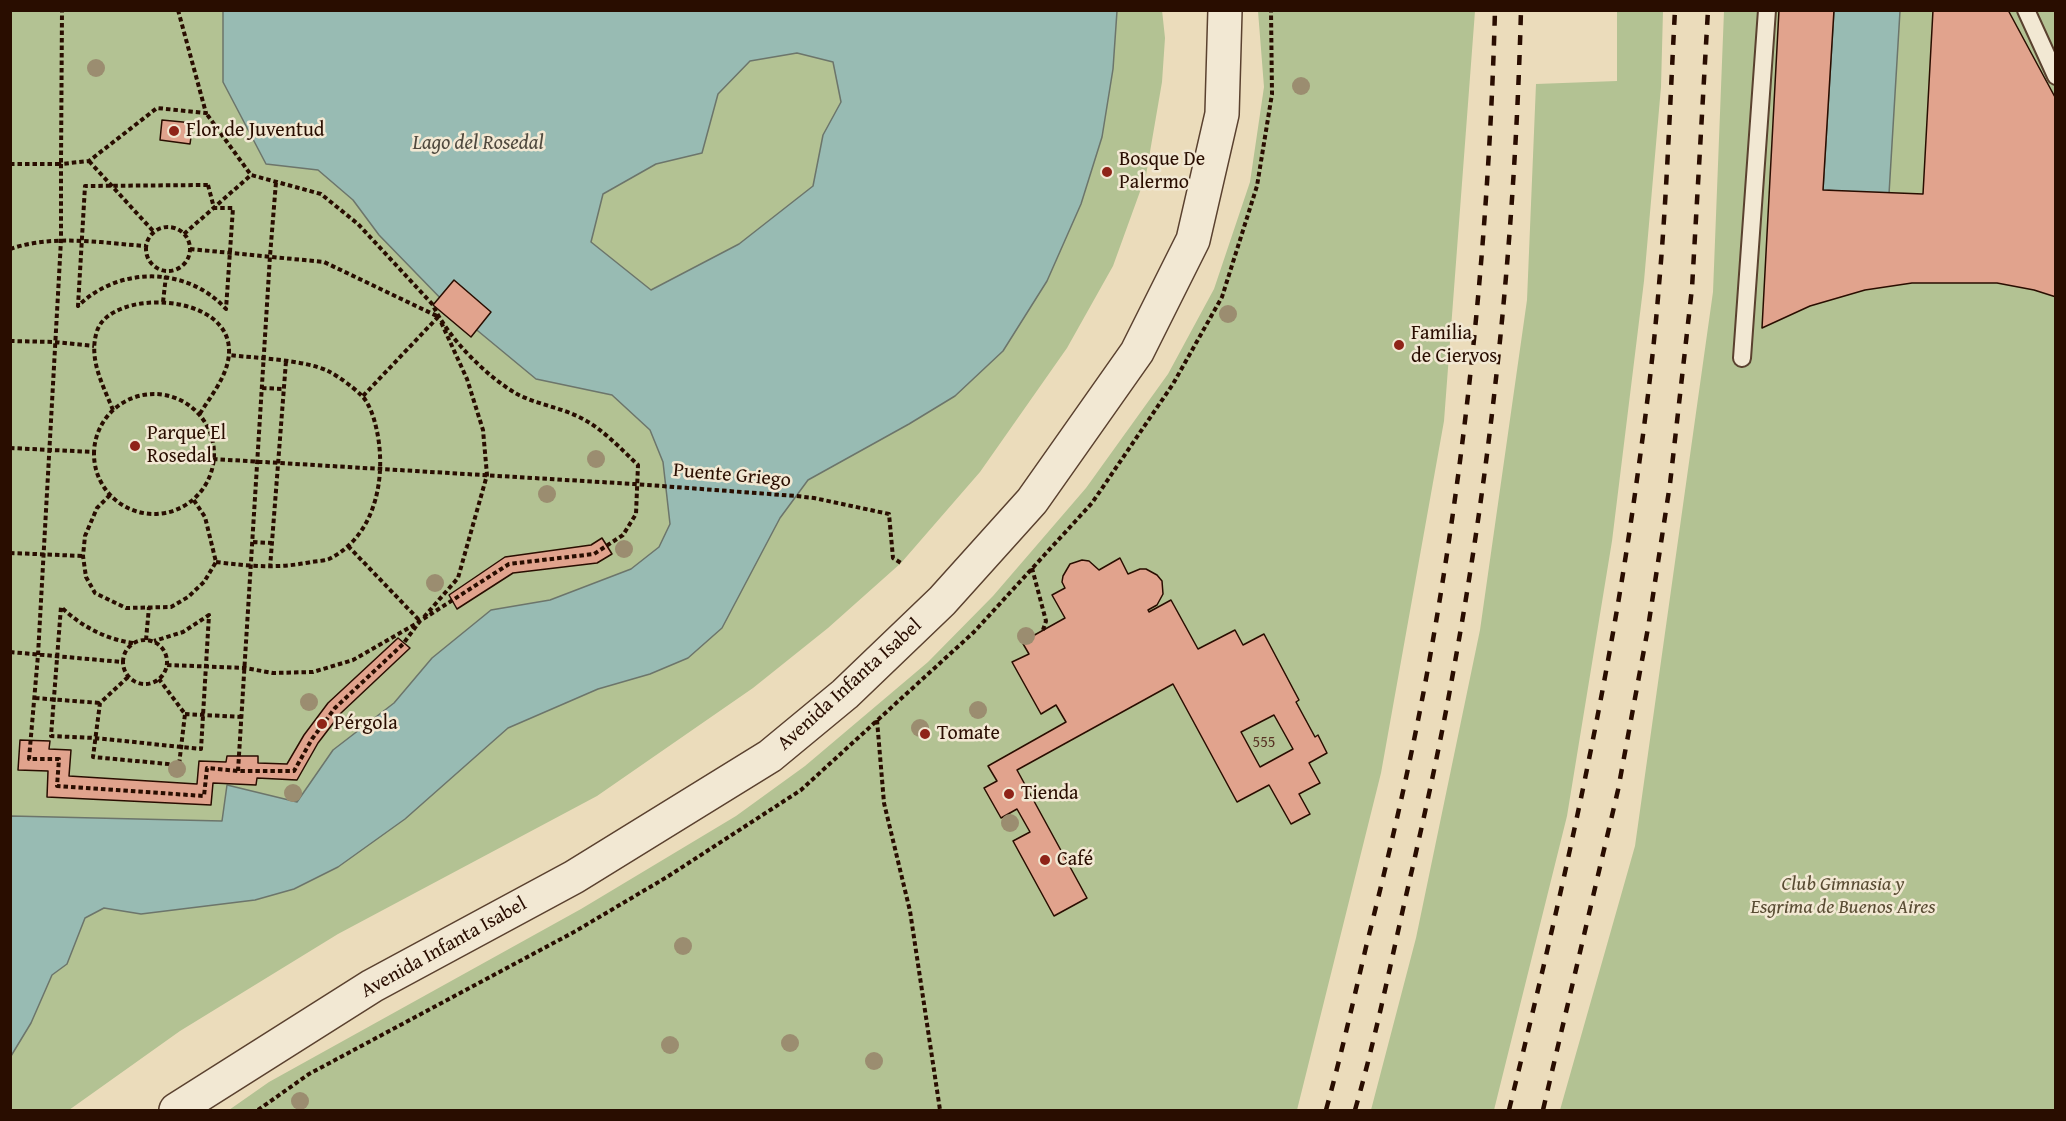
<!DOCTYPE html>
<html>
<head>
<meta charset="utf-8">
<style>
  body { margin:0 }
  #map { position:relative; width:2066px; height:1121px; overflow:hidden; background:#ebdcbb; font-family:"Gentium Book Plus",serif }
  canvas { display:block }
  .frame { position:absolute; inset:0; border:12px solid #290d00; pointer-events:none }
</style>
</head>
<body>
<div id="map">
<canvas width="2066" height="1121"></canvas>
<div class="frame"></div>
</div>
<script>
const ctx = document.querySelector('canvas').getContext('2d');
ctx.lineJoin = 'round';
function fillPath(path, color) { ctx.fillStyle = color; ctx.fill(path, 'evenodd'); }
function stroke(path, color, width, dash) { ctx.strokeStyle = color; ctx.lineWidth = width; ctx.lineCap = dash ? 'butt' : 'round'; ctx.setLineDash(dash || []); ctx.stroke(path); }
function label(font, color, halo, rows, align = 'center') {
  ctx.font = font + ' "Gentium Book Plus",serif'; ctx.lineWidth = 5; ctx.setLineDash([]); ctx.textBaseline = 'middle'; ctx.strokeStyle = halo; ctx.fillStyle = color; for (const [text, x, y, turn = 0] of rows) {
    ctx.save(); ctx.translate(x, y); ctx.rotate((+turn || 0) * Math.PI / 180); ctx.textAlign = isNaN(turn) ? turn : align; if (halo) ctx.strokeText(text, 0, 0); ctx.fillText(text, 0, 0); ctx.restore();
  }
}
fillPath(new Path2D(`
  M 1162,10 L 1165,38 L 1162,82 L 1146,175 L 1113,266 L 1067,348 L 980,472 L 901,563 L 828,628 L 753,688 L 597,796 L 338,934 L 180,1031 L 69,1110 L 11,1110 L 10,11 Z
  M 1258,11 L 1475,11 L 1444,421 L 1381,773 L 1297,1110 L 229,1110 L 269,1082 L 581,909 L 736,816 L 805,766 L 928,662 L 993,596 L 1086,488 L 1168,374 L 1214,289 L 1250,182 L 1264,87 Z
  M 1617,11 L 1663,11 L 1661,87 L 1644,281 L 1612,541 L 1567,816 L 1494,1110 L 1371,1110 L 1416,938 L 1480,630 L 1527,300 L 1536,84 L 1617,81 Z
  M 1724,11 L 2055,11 L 2055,1110 L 1560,1110 L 1635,846 L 1713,292 Z`), '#b3c293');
const water = new Path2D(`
  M 223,11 L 1117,11 L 1113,69 L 1102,137 L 1081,204 L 1047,281 L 1003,351 L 955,396 L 909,424 L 808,480 L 780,518 L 722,628 L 688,658 L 650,674 L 598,689 L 508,728 L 405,819 L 338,867 L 294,889 L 255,900 L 141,914 L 104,908 L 85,918 L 67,964 L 52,975 L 31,1023 L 11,1056 L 11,816 L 222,821 L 227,785 L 297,802 L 333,750 L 394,703 L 432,658 L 491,610 L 550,600 L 631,569 L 659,547 L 670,524 L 663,462 L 650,430 L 612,395 L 536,379 L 449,307 L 379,235 L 353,200 L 318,170 L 266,164 L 223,82 ZM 797,53 L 833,62 L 841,102 L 823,135 L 813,186 L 739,244 L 651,290 L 591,242 L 603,194 L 656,164 L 702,153 L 718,94 L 750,61 Z
  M 1834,11 L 1900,11 L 1889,194 L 1823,190 Z`);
fillPath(water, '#98bbb3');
stroke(water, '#6c756b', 1.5);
const building = new Path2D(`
  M 1779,10 L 1834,10 L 1823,190 L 1923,194 L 1933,10 L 2008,10 L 2056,99 L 2056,297 L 2034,290 L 1997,283 L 1912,283 L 1865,290 L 1810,306 L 1762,328 Z
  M 162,120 L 193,123 L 190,144 L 160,140 Z
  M 454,280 L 491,312 L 471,337 L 433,305 Z
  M 602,538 L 612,554 L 597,563 L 513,573 L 457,609 L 449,595 L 505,557 L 591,545 Z
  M 1120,558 L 1128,574 L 1140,569 L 1146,569 L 1157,575 L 1162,581 L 1163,594 L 1157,605 L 1148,610 L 1149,612 L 1171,600 L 1198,649 L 1235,630 L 1243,645 L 1264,634 L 1299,700 L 1296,702 L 1315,737 L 1318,735 L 1327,753 L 1309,763 L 1320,783 L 1299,794 L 1310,814 L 1291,824 L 1269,785 L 1237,802 L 1173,684 L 1017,770 L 1087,898 L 1054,916 L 1013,841 L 1030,832 L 1017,809 L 1001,818 L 984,788 L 997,781 L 988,766 L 1066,722 L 1056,705 L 1041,714 L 1012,662 L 1029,654 L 1022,642 L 1065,618 L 1052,595 L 1065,588 L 1062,582 L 1063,576 L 1070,564 L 1082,560 L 1089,561 L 1099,570 Z
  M 398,638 L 410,648 L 341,713 L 318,743 L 297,780 L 257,778 L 256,785 L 213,783 L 211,805 L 47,797 L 48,771 L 18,770 L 20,740 L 50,741 L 49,749 L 71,750 L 69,776 L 197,784 L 199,761 L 226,762 L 227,756 L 258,756 L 258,763 L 287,764 L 304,735 L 328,703 Z
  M 1274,715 L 1293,749 L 1260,767 L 1241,732 Z`);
fillPath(building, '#e1a38d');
stroke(building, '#290d00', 1.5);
const lane = new Path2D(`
  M 2026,10 L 2056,76
  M 1742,358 L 1767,10`);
const street = new Path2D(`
  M 176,1110 L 372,986 L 574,877 L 770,756 L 845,694 L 942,601 L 1032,501 L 1137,352 L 1193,240 L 1222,114 L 1225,10`);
stroke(lane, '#5a412f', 20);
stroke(street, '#5a412f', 36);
stroke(new Path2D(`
  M 178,10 L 206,113 L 157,108 L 89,161 L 61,164 L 61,240 L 38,655 L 29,759 L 59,759 L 57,786 L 204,796 L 207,768 L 238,771 L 294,771 L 312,739 L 335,708 L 403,644 L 420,621 L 509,564 L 594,554 L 623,535 L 636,514 L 638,465 C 619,447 601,427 577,416 C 558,407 536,404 517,394 C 487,377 447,337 433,305 L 358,224 L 321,194 L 251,175 L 206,113
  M 89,161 L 154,232
  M 10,164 L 61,164 L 62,10
  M 208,185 L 214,208 L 233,208 L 226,309 C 187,266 119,266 78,306 L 85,186 Z
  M146 249a22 22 0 1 1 44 0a22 22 0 1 1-44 0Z
  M 184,234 L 251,175
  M 10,249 C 54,234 101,243 146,246
  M 190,249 L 324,262 L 437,316
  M 163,302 L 166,276
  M 10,341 L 55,342 L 94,346
  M 262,388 L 284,389
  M94 454a60 60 0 1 1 120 0a60 60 0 1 1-120 0Z
  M 363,396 L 438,317
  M 113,410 C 103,385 88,359 97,331 C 111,288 232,292 229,353 C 228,376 210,397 199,415
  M 10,448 L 94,452
  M 213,459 L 634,484 L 796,496 L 814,498 L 889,514 L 893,558 L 901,563
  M 110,495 L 97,508 L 85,536 L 83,556 L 86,577 L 95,593 L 126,608 L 171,607 L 188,597 L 204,582 L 216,562 L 205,517 L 193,499
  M 253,542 L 272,543
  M 348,546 L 420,621
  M 10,553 L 83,556
  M 216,562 C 250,566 277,569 311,562 C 317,561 324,561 329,559 C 378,535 388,471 375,423 C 373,415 368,401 361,395 C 353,387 338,376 328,371 C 305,360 256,358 229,355
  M 270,568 L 286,361
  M 1032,568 L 1046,621 L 1043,630
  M 424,617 L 458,578 L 487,475 L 483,430 L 467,379 L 441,322
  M123 662a22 22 0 1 1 44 0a22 22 0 1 1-44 0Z
  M 146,640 L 149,607
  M 133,643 C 105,639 81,626 61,607 L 51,736 L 95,738 L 201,749 L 209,615 L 183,632 L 154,641
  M 10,652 L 122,662
  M 167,665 L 245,668 L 273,673 L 313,672 L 353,660 L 419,622
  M 128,677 L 100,703 L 93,757 L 179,765 L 185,714 L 159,679
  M 35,698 L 100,703
  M 185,714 L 242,717
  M 877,720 L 884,803 L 910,911 L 940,1110
  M 238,771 L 270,256 L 276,182
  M 258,1110 L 309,1074 L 574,932 L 667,877 L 801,790 L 974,632 L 1092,503 L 1173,384 L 1222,297 L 1257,186 L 1272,94 L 1271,10`), '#290d00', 4, [4.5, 3]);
stroke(lane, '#f2e8d3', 16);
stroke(street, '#f2e8d3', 33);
stroke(new Path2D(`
  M 1326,1110 C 1341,1056 1353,1002 1366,947 C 1389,855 1411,762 1428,668 C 1467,452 1489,230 1495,10
  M 1355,1110 C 1374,1044 1388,976 1403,909 C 1421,831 1439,752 1453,673 C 1493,455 1515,232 1521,10
  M 1509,1110 C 1560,902 1608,693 1637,479 C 1646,415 1654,349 1659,285 C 1667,194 1670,102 1675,10
  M 1543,1110 L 1618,790 L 1648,628 L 1670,484 L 1692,288 L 1708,10`), '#290d00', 4.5, [10, 10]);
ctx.fillStyle = '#9b8d70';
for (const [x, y] of [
  [96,68],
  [1301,86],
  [1228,314],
  [596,459],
  [547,494],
  [624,549],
  [435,583],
  [1026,636],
  [309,702],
  [978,710],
  [920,728],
  [177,769],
  [293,793],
  [1010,823],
  [683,946],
  [790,1043],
  [670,1045],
  [874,1061],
  [300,1101]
]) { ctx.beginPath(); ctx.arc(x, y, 9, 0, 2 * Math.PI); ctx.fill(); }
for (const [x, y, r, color] of [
  [174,131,6,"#8f2418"],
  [1107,172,6,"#8f2418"],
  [1399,345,6,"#8f2418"],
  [135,446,6,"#8f2418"],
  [322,724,6,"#8f2418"],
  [925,734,6,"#8f2418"],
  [1009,794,6,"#8f2418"],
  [1045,860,6,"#8f2418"]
]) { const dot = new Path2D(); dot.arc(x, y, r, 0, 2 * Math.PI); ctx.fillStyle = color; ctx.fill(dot); stroke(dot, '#f2e8d3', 2); }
label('16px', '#573223', null, [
  ["555",1264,743]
]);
label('20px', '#290d00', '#f2e8d3', [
  ["Flor de Juventud",186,131],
  ["Bosque De",1119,160],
  ["Palermo",1119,183],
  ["Familia",1411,334],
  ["de Ciervos",1411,357],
  ["Parque El",147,434],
  ["Rosedal",147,457],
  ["Pérgola",334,724],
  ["Tomate",937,734],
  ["Tienda",1021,794],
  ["Café",1057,860]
], 'left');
label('20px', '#290d00', '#f2e8d3', [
  ["Puente Griego",732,476,5],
  ["Avenida Infanta Isabel",850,685,-42],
  ["Avenida Infanta Isabel",444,948,-29]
]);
label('italic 20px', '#594c33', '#f2e8d3', [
  ["Club Gimnasia y",1843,885],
  ["Esgrima de Buenos Aires",1843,908]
]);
label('italic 21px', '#504a3f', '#f2e8d3', [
  ["Lago del Rosedal",478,144]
]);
</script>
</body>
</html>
